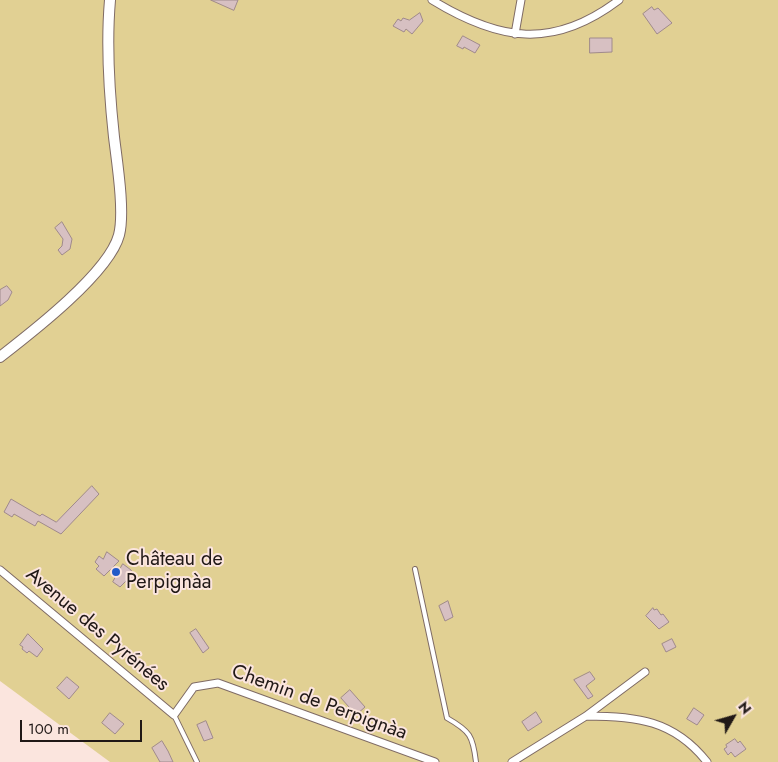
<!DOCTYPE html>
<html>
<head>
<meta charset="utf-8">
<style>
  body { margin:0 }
  #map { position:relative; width:778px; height:762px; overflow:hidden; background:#fbe5de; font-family:Jost,sans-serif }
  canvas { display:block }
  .north { position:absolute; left:708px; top:692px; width:50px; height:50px; -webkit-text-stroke:4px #fbe5de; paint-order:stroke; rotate:52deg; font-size:14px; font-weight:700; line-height:20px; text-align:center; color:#201816 }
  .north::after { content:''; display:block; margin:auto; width:18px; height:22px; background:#201816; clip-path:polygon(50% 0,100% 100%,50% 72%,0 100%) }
  .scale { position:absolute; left:20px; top:720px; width:122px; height:22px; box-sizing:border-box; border:2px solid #201816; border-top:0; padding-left:6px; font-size:15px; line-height:18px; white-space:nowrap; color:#201816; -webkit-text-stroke:4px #fbe5de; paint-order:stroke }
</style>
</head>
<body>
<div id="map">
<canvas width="778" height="762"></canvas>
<div class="north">N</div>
<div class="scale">100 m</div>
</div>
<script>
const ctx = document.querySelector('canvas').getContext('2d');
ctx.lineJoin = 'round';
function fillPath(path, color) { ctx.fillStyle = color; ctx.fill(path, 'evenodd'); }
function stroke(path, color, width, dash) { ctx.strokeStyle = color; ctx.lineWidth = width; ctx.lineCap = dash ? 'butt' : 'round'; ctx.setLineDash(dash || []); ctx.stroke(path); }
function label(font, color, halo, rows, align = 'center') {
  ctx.font = font + ' Jost,sans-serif'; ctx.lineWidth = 4; ctx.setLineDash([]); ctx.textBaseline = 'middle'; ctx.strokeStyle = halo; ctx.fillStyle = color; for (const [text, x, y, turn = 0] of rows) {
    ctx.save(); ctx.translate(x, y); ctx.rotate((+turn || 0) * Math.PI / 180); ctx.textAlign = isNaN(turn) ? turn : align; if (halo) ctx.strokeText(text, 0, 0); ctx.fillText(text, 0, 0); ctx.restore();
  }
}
fillPath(new Path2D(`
  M 0,0 L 778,0 L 778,762 L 110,762 L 0,681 Z`), '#e1d093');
const building = new Path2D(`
  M 211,0 L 238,0 L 234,10 Z
  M 652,7 L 654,10 L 658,8 L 672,23 L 657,34 L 643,14 Z
  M 420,13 L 423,21 L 412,34 L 406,29 L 404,32 L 393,26 L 398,19 L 401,21 L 403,18 L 409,20 Z
  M 463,36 L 480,45 L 475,53 L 464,47 L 463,49 L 457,46 Z
  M 590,38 L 612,38 L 612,52 L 590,53 Z
  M 62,222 L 72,239 L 70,249 L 62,255 L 58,250 L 62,246 L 63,239 L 55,228 Z
  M 7,286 L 12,292 L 8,300 L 0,306 L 0,290 Z
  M 92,486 L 99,494 L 61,534 L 38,521 L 35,526 L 14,514 L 12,517 L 4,512 L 11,499 L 40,516 L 42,514 L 56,522 Z
  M 107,552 L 119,561 L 104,576 L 96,569 L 99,566 L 95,562 L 99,556 L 103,559 Z
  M 123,564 L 131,570 L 137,583 L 130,580 L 126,581 L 120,587 L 113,582 Z
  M 448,601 L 453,617 L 445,621 L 439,606 Z
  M 653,608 L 654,610 L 657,609 L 661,615 L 663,614 L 669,622 L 659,629 L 646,616 Z
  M 196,629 L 209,648 L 203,653 L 190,633 Z
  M 28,634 L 43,649 L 37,657 L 29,651 L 27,653 L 22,649 L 23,647 L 20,645 Z
  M 672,639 L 676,647 L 666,652 L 662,644 Z
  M 590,672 L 595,679 L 586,686 L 593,696 L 588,699 L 574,680 Z
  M 67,677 L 79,687 L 69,699 L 57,688 Z
  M 350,690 L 365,707 L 356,715 L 341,698 Z
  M 694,708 L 704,715 L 697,725 L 687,719 Z
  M 536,712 L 542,722 L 528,731 L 522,722 Z
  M 110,713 L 124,724 L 115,734 L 102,723 Z
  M 206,721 L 213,738 L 204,741 L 197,725 Z
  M 735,739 L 738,743 L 740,741 L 746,749 L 735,757 L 731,752 L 728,755 L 724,749 L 727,747 L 726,745 Z
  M 162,741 L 168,751 L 173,762 L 160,762 L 152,748 Z`);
fillPath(building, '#d7c0c2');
stroke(building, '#a08a8c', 1);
const lane = new Path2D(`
  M 415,569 L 447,718 C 470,731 473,736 476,762
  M 174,715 L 197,762`);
const street = new Path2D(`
  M 432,0 C 499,41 553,50 619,0
  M 515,34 L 521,0
  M 0,570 L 174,715 L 194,687 L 218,683 L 435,762
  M 586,716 C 636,716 674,720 707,762
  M 512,762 L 586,716 L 645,672`);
const secondary = new Path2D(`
  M 0,357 C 31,333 109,273 119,235 C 125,212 117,162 114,137 C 109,91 106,46 110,0`);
stroke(lane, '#7f6b65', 6);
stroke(street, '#7f6b65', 9);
stroke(secondary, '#7f6b65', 12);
stroke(lane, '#fff', 4);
stroke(street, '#fff', 7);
stroke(secondary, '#fff', 10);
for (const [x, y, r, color] of [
  [116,572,5,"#235bc8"]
]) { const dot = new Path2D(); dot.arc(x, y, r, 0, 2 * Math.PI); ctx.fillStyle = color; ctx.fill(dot); stroke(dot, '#fbe5de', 2); }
label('20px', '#201816', '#fbe5de', [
  ["Château de",126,560],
  ["Perpignàa",126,583]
], 'left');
label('20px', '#201816', '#fbe5de', [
  ["Avenue des Pyrénées",97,630,40],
  ["Chemin de Perpignàa",319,703,20]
]);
</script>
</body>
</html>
